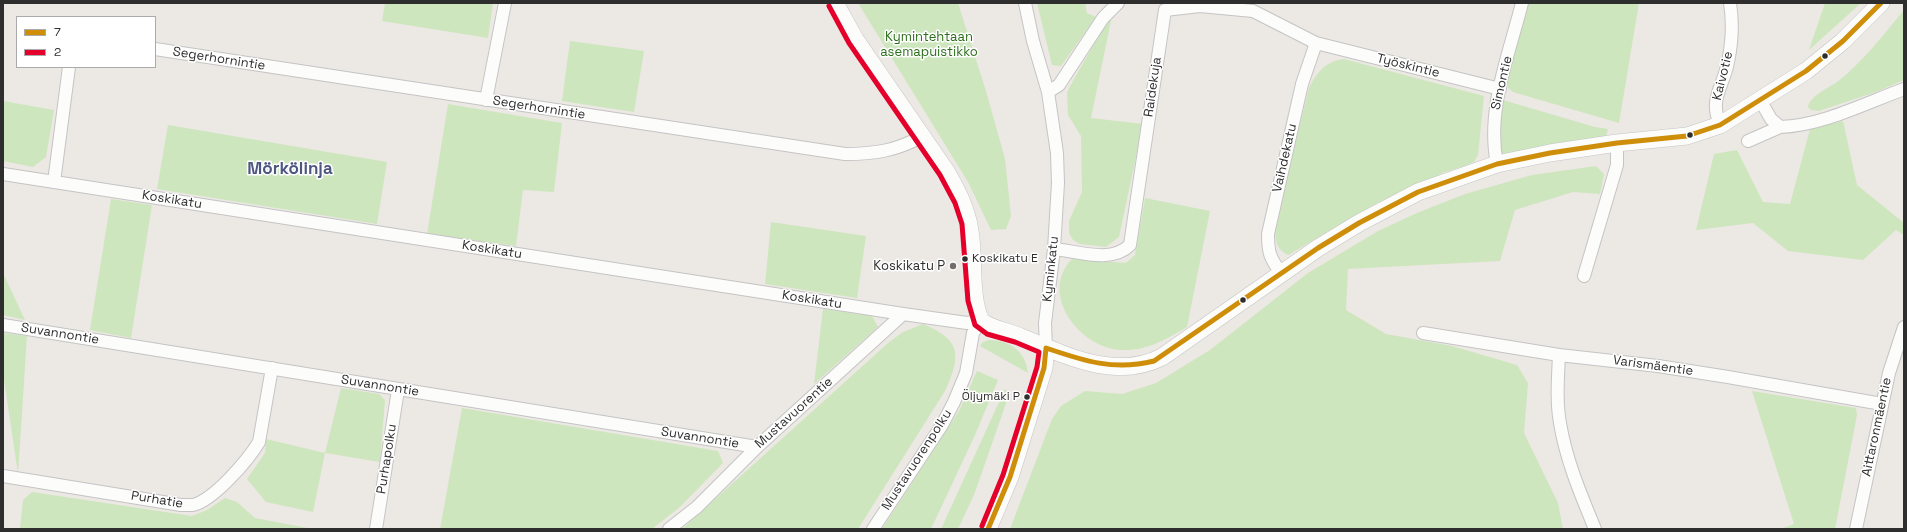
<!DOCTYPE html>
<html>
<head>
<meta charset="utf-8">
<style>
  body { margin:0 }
  #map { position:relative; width:1907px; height:532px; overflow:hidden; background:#ece8e4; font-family:"Space Grotesk",sans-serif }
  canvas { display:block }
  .frame { position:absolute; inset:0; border:4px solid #2e2e2e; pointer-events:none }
  .legend { position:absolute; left:16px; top:16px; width:140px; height:52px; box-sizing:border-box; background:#fff; border:1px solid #ababab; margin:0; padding:5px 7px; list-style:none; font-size:12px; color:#2e2e2e }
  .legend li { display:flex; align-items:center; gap:8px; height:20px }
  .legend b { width:20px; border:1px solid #ababab }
</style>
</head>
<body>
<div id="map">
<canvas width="1907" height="532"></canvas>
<div class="frame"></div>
<ul class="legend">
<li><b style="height:5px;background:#cf8e09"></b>7</li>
<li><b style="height:5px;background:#e4002b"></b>2</li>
</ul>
</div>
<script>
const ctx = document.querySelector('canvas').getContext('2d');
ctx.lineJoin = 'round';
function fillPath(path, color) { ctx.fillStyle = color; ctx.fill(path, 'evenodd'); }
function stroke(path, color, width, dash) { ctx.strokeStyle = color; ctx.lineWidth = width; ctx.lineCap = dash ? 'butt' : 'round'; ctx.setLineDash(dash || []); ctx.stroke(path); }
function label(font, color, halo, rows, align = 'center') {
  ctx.font = font + ' "Space Grotesk",sans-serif'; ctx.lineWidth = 3; ctx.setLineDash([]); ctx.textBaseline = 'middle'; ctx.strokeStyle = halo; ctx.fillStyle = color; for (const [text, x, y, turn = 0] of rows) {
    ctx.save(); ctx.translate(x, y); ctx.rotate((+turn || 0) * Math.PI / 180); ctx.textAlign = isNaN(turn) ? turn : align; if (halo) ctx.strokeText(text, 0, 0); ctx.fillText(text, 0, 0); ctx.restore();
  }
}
fillPath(new Path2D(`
  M 385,3 L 493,3 L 488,38 L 382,21 Z
  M 858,3 L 958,3 L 986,91 L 1005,159 L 1011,216 L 1006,229 L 991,230 L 968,182 Z
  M 1037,3 L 1085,3 L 1087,13 L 1096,17 L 1061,66 L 1052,65 Z
  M 1529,3 L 1639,3 L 1619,123 L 1513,92 L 1505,85 Z
  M 1825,3 L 1861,3 L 1809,50 Z
  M 1904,10 L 1904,80 L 1876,92 L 1819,111 L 1811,110 L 1808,107 C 1810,96 1828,88 1837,82 C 1863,62 1883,35 1904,10 Z
  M 1113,11 L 1091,118 L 1143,124 L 1119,237 L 1106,247 L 1080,244 L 1073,240 L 1069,233 L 1069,221 L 1082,192 L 1081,136 L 1068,115 L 1067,93 L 1070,86 Z
  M 570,41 L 644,51 L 634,112 L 562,101 Z
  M 1344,59 L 1484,96 L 1478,155 L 1474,162 L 1465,166 L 1445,172 L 1377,203 L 1288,255 C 1275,248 1276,241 1275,228 L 1309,88 C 1317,72 1326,61 1344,59 Z
  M 1503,100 L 1595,127 L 1608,129 L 1606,136 L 1552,145 L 1506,156 L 1501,153 L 1497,132 Z
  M 3,101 L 54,110 L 46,157 L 33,167 L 3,161 Z
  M 448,104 L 562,123 L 554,192 L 523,190 L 516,246 L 427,234 Z
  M 1843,121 L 1857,185 L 1904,223 L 1904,235 L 1896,230 L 1863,260 L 1788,251 L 1753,223 L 1696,230 L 1714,154 L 1737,150 L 1763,202 L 1790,204 L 1810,129 Z
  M 168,125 L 387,162 L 377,224 L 157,189 Z
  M 1596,166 L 1604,174 L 1600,194 L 1573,192 L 1515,210 L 1500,261 L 1348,269 L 1346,310 L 1386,334 L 1452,346 L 1517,365 L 1528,383 L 1524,433 L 1558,503 L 1563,529 L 1010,529 L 1052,419 L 1061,406 L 1085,391 L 1122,394 L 1156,383 L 1210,350 L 1308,273 L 1378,231 L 1417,213 L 1465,194 L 1532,175 Z
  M 1145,198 L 1210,211 L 1187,327 C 1166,339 1148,351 1122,350 C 1080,349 1038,294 1072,259 L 1126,263 L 1135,255 Z
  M 111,199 L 152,205 L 131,338 L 90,330 Z
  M 771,222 L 866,236 L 857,298 L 765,284 Z
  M 3,273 L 25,320 L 3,315 Z
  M 823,309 L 872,316 L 878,327 L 814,384 Z
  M 923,324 C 962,340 961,356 945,391 L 858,529 L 682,529 L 888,343 L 903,332 Z
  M 3,333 L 27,336 L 18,474 L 3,373 Z
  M 989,340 C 1010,340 1026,352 1028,373 L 980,346 L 983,342 Z
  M 977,371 L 998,380 L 975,435 L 931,529 L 882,529 L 959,411 Z
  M 341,388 L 379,394 L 385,400 L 380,462 L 325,453 L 313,512 L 266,502 L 247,479 L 265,453 L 266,439 L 325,453 Z
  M 1005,389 L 1009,395 L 974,495 L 958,529 L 941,529 Z
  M 1752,391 L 1856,408 L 1857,415 L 1835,529 L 1781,529 L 1794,524 Z
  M 462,408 L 718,451 L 723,463 L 680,507 L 652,529 L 440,529 Z
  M 32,492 L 192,516 L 207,510 L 225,498 L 237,502 L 255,518 L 313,529 L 20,529 L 23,500 Z`), '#cee6be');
const street = new Path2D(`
  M 1025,3 L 1033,41 L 1048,92 L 1057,153 L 1058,183 L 1054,249 L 1045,323 L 1046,348
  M 155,49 L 845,154 C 874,154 895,151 921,137
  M 1048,92 L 1059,85 L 1103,18 L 1118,3
  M 486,100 L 505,3
  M 1760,100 L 1771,119 L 1780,127 C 1821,126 1866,103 1904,89
  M 1720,125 C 1709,98 1723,88 1728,62 C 1732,43 1733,22 1730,3
  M 1748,141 L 1780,127
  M 1497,164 C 1486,110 1509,55 1522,3
  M 3,174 L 903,314 L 967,323 L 981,321
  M 54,182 L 69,67
  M 1054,249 C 1078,251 1111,264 1130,245 L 1165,10 L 1200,6 L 1253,11 L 1316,43 L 1500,89
  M 1281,273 C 1270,258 1268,253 1268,234 L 1302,84 L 1316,43
  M 1584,276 L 1617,165 L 1617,143
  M 3,325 L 757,447
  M 1423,333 L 1559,355 L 1658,366 L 1728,377 L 1882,404
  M 1559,355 C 1558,378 1556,401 1560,423 C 1566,460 1581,495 1595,529
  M 3,476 L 181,505 C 185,505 189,505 193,505 C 214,500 248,460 259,442 L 272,368
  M 376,529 L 398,390
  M 669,529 L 697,507 L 757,447 L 903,314
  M 873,529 L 942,425 L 954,402 L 966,373 L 973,333 L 981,321
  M 1856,529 L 1889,373 L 1904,327`);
const secondary = new Path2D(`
  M 835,3 L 855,39 L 946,171 C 957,190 967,209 970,231 C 975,259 969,295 981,321 C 993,330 1007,331 1021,337 C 1065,355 1115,381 1162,357 L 1318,248 L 1359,223 L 1418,192 L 1497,164 L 1550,153 L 1617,143 L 1687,136 L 1720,125 L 1806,71 L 1843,41 L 1881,3
  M 988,529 L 1010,477 L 1044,368 L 1046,348`);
stroke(street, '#c5c4c5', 14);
stroke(secondary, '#c5c4c5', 18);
stroke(street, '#fcfcfb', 12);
stroke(secondary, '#fcfcfb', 17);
stroke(new Path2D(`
  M 988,529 L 1010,477 L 1044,368 L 1046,348 C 1084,361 1114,371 1154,361 L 1318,248 L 1359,223 L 1418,192 L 1497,164 L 1550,153 L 1617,143 L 1687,136 L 1720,125 L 1806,71 L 1843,41 L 1881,3`), '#cf8e09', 5);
stroke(new Path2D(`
  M 829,6 L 849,43 L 940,175 L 955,203 L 962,224 L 968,301 L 975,325 L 987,334 L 1015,342 L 1039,352 L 1037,367 L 1003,475 L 982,526`), '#e4002b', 5);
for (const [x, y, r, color] of [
  [1825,56,3.5,"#2e2e2e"],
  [1690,135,3.5,"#2e2e2e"],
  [965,259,3.5,"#2e2e2e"],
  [953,266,4,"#706f6e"],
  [1243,300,3.5,"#2e2e2e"],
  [1027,397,3.5,"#2e2e2e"]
]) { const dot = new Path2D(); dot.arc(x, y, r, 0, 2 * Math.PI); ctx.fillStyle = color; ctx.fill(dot); stroke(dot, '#fff', 1.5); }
label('12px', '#2e2e2e', '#fff', [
  ["Koskikatu E",972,259],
  ["Öljymäki P",1020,397,"right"]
], 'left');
label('13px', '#2c6e1b', '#fff', [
  ["Kymintehtaan",929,37],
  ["asemapuistikko",929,52]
]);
label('13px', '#2e2e2e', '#fff', [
  ["Segerhornintie",219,59,9],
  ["Työskintie",1408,66,14],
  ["Kaivotie",1723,76,-76],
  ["Simontie",1502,83,-77],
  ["Raidekuja",1153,87,-82],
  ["Segerhornintie",539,108,9],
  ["Vaihdekatu",1285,158,-77],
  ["Koskikatu",172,200,9],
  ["Koskikatu",492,250,9],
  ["Kyminkatu",1051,269,-84],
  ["Koskikatu",812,300,9],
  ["Suvannontie",60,334,9],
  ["Varismäentie",1653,366,8],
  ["Suvannontie",380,386,9],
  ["Mustavuorentie",794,413,-42],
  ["Aittaronmäentie",1877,427,-78],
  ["Suvannontie",700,438,9],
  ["Purhapolku",387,459,-81],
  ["Mustavuorenpolku",917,460,-57],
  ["Purhatie",157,500,9]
]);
label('13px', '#2e2e2e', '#fff', [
  ["Koskikatu P",945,266]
], 'right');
label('bold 17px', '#4d5680', '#fff', [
  ["Mörkölinja",290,169]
]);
</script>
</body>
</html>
